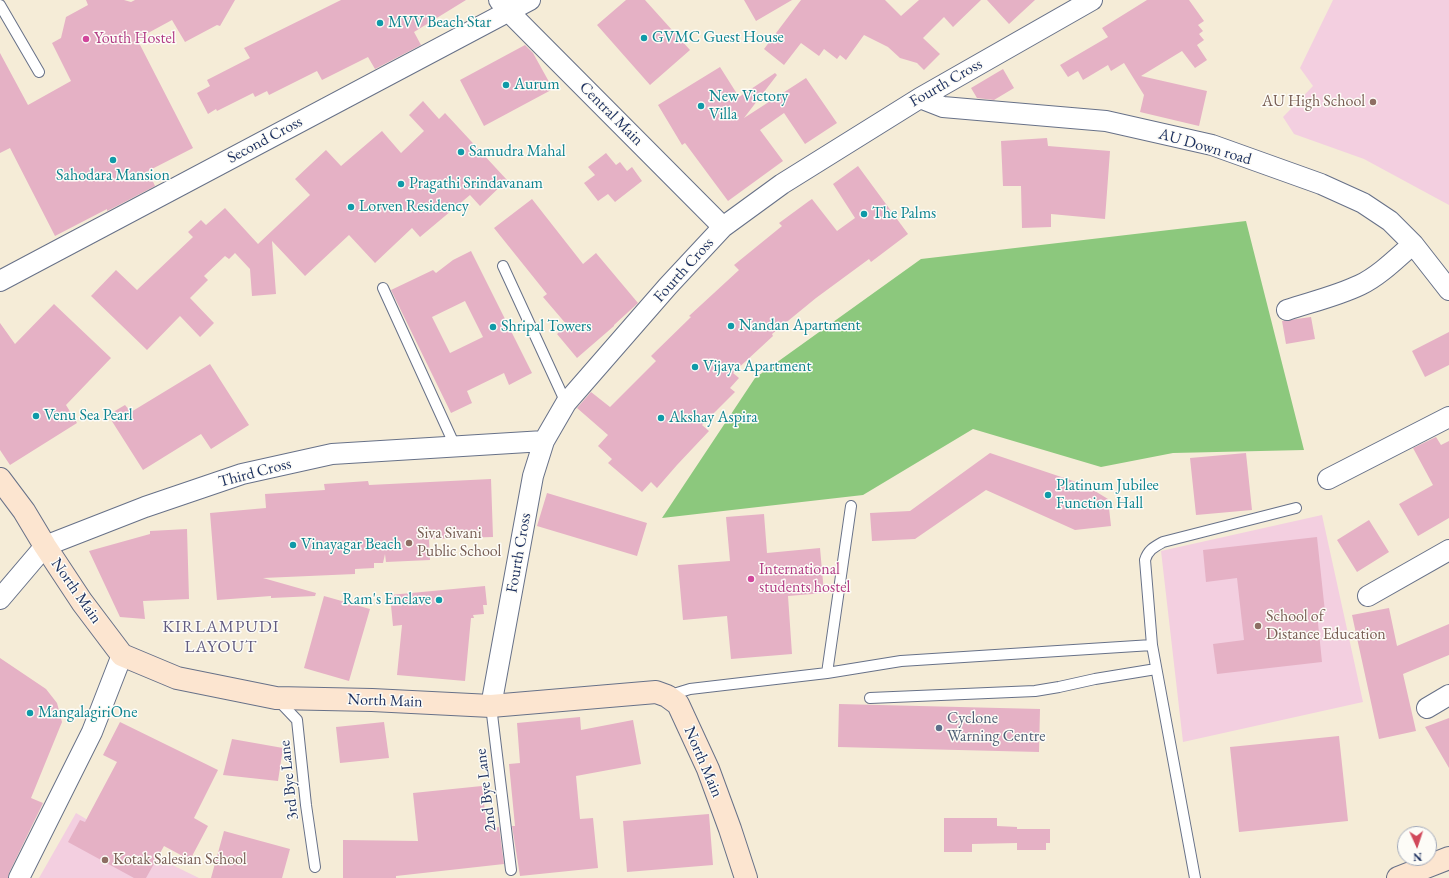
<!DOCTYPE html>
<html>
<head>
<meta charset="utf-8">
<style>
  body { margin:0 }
  #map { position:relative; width:1449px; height:878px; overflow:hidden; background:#f5ecd7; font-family:"EB Garamond",serif }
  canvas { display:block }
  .north { position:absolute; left:1397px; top:826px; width:40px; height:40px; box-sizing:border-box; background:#fdfcf7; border:1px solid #a3aaba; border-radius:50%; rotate:177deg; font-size:11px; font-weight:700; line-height:16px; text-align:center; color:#1b2f5e }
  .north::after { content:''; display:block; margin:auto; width:14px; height:18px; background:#d1495b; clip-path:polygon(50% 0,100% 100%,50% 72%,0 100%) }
</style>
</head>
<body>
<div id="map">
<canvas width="1449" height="878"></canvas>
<div class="north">N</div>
</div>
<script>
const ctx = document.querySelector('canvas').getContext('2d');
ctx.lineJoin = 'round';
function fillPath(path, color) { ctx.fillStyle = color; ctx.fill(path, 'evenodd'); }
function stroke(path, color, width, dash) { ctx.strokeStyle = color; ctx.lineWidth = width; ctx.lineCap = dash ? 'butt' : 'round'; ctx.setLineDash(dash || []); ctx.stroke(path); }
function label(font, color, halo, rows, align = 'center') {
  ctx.font = font + ' "EB Garamond",serif'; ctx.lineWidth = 3; ctx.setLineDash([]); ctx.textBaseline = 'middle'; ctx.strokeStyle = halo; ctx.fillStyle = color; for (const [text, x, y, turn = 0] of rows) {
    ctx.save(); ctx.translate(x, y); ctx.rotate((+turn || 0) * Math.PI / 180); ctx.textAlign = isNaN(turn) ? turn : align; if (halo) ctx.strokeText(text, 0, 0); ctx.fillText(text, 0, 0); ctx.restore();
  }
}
fillPath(new Path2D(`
  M 1333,0 L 1449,0 L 1449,205 L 1364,159 L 1294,134 L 1283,117 L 1313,86 L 1300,68 Z
  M 1322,515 L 1363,702 L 1183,742 L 1161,551 Z
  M 76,813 L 125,842 L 199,878 L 39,878 Z`), '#f3cfe0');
fillPath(new Path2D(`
  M 1246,221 L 1304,450 L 1173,453 L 1101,467 L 973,429 L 863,495 L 662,518 L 755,378 L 921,259 Z`), '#8cc87d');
fillPath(new Path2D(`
  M 86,0 L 124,0 L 131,2 L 135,0 L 235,0 L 220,26 L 217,25 L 185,42 L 172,20 L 137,39 L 193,148 L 148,171 L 155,186 L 115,207 L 107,211 L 107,209 L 55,236 L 10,148 L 0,153 L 0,53 L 28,105 L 71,81 L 52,43 L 61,38 L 66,17 L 88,5 Z
  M 341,0 L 466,0 L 414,32 L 421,45 L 375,69 L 368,57 L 322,80 L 317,71 L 269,95 L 267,91 L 255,97 L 253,93 L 217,111 L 216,109 L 208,114 L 197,93 L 210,86 L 207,80 L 250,58 L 244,48 Z
  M 626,0 L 645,0 L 690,50 L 650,85 L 597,25 Z
  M 744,0 L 792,0 L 756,21 Z
  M 801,0 L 885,0 L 901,16 L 919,0 L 981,0 L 953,27 L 944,17 L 923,38 L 940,54 L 924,70 L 917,63 L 900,58 L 888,47 L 864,35 L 846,60 L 840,55 L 837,59 L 824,49 L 819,56 L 801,43 L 784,65 L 764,49 Z
  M 987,0 L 1035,0 L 1009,24 Z
  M 1147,0 L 1189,0 L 1204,21 L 1198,25 L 1203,31 L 1199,34 L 1204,40 L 1197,45 L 1207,60 L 1195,68 L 1182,51 L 1141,76 L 1207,91 L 1199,126 L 1140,112 L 1144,95 L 1124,63 L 1111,71 L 1108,65 L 1083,80 L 1078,71 L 1068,77 L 1060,65 L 1108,37 L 1102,28 Z
  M 525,45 L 533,53 L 553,89 L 484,126 L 460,80 Z
  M 720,67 L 739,97 L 775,73 L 777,75 L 744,118 L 806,78 L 837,123 L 805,144 L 784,113 L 760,130 L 783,161 L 728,201 L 685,143 L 682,145 L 658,105 Z
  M 1003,69 L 1014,88 L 994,100 L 977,98 L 971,88 Z
  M 423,101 L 439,119 L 445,113 L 507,180 L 480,206 L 470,195 L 420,237 L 412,228 L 375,263 L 349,235 L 305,276 L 272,241 L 276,294 L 252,296 L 250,269 L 235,253 L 229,259 L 225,256 L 204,276 L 208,280 L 190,298 L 214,323 L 200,337 L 180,316 L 147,350 L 91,296 L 116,270 L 137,290 L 193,237 L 188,232 L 201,220 L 206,225 L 225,208 L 258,244 L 310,195 L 295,179 L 326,150 L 341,166 L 382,131 L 401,153 L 424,131 L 409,115 Z
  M 1047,138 L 1048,146 L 1110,151 L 1105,219 L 1051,214 L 1051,227 L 1022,228 L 1021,186 L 1003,186 L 1001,141 Z
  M 606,153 L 616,165 L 620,162 L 627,171 L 632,167 L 642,181 L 615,202 L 608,194 L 598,201 L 584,183 L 595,175 L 588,167 Z
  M 858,166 L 908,234 L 871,262 L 869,259 L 816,298 L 772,334 L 773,336 L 733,373 L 739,378 L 730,388 L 735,392 L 702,425 L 709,431 L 677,465 L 657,488 L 651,482 L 642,492 L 608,463 L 612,459 L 598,446 L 608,435 L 577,408 L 591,392 L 610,407 L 656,361 L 651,356 L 691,317 L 689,316 L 739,270 L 734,265 L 782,226 L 779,223 L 809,201 L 812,199 L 837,231 L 855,218 L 833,184 Z
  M 532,199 L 583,264 L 596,253 L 638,303 L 614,325 L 614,326 L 577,358 L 557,334 L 567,325 L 543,297 L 547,294 L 494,228 Z
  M 471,251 L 532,373 L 509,385 L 504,373 L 467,391 L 472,403 L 451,413 L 391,290 L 433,270 L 436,273 L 453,260 ZM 465,301 L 483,337 L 450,353 L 432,317 Z
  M 54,304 L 111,358 L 66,405 L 77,423 L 10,465 L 0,450 L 0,323 L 15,344 Z
  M 1311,317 L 1315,339 L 1286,344 L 1282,321 Z
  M 1449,332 L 1449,365 L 1425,377 L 1412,351 Z
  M 210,364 L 249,425 L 211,449 L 201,434 L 143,470 L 108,415 L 125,405 L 131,412 Z
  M 1436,437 L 1441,445 L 1449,441 L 1449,518 L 1418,536 L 1399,504 L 1433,485 L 1413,448 Z
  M 990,453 L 1085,485 L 1108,499 L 1111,526 L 1075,530 L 986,490 L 915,539 L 872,541 L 870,513 L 910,511 Z
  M 1246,453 L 1252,510 L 1196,515 L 1190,458 Z
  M 491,479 L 493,537 L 429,539 L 430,560 L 386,562 L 385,554 L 383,563 L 374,563 L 374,568 L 355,569 L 355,574 L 263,578 L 316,593 L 315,596 L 271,598 L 271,596 L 217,600 L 210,513 L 266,508 L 265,494 L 325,490 L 324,484 L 368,481 L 369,485 Z
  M 547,493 L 647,523 L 637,556 L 537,526 Z
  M 764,514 L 767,553 L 820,548 L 824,593 L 788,596 L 792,654 L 731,659 L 727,616 L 683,620 L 678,565 L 730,561 L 726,517 Z
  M 1369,520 L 1389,552 L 1357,572 L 1337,540 Z
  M 187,529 L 189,599 L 143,601 L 145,619 L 120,617 L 89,551 L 150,534 L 150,531 Z
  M 1317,537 L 1325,612 L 1317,613 L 1322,662 L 1217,674 L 1213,644 L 1244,640 L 1237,578 L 1206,582 L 1203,550 Z
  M 485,586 L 487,605 L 483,605 L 484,614 L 473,615 L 474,618 L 471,618 L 465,681 L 397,675 L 402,625 L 393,626 L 390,595 Z
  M 324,596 L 370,609 L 349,681 L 304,668 Z
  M 1389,608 L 1397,646 L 1449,624 L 1449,655 L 1403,674 L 1416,731 L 1379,739 L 1352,615 Z
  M 0,658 L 46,689 L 57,703 L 62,722 L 31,798 L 43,803 L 9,873 L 8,878 L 0,878 Z
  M 839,704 L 1040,709 L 1039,752 L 838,747 Z
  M 580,717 L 581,730 L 633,720 L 641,764 L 576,776 L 580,819 L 593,818 L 598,868 L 520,876 L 512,826 L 515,826 L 509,764 L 520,763 L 517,723 Z
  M 1449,718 L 1449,768 L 1425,727 Z
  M 120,722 L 218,770 L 194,818 L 208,826 L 190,860 L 164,846 L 146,878 L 134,878 L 68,842 L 80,820 L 85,822 L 117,762 L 103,755 Z
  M 384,722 L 389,758 L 340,763 L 336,727 Z
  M 1339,736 L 1348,821 L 1239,832 L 1230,747 Z
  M 232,739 L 283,748 L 278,781 L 223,775 Z
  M 482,786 L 487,829 L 499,827 L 504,864 L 396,876 L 396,878 L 343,878 L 343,840 L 418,841 L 413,793 Z
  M 709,814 L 713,865 L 627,872 L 623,821 Z
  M 944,818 L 997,818 L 997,826 L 1017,827 L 1017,829 L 1050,829 L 1050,843 L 1046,843 L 1046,850 L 1017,850 L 1017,843 L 972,844 L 972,852 L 944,852 Z
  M 224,831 L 290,849 L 282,878 L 211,878 Z`), '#e5b1c5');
const lane = new Path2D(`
  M 0,5 L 39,72
  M 503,266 L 566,403
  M 383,288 L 455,446
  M 827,673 L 851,506
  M 667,696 L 690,689 L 827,673 L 901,661 L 1152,645
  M 870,698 L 1035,691 L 1059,687 L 1095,679 L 1156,669
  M 278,700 L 297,720 L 306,805 L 315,867
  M 491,706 L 511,870
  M 1195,878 L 1152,645 L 1145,560 C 1148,550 1154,547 1163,542 L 1296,508`);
const street = new Path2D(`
  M 499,0 L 508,11 L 723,227
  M 920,98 L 943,107 L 1106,121 L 1212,145 L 1321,184 L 1363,203 L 1390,221 L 1413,244 L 1449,290
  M 0,281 L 530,0
  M 1287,310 C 1311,302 1337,296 1360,285 C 1379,276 1397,258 1413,244
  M 1328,479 L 1449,417
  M 1368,596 L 1449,550
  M 0,599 L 45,546 L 145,507 L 242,474 L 332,454 L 544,441
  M 491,706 L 533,476 L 544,441 L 566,403 L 668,286 L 723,227 L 782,184 L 920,98 L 1092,0
  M 1427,708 L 1449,695
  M 19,878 L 92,732 L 122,655`);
const secondary = new Path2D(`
  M 0,479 L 24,511 L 45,546 L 82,602 L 122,655 L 177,678 L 276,698 L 372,700 L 491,706 L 656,692 L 667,696 L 678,704 L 708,769 L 730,829 L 746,878
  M 1398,878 L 1449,858`);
stroke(lane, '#677188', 12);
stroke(street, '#677188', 22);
stroke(secondary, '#677188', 24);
stroke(lane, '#fff', 10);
stroke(street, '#fff', 20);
stroke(secondary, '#fce5d0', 22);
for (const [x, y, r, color] of [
  [380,23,4,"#0f9aa8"],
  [644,38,4,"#0f9aa8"],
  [86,39,4,"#d1479c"],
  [506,85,4,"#0f9aa8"],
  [1373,102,4,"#8d6e63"],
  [701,106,4,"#0f9aa8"],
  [461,152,4,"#0f9aa8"],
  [113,160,4,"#0f9aa8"],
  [401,184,4,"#0f9aa8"],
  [351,207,4,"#0f9aa8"],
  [864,214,4,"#0f9aa8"],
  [731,326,4,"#0f9aa8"],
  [493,327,4,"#0f9aa8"],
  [695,367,4,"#0f9aa8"],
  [36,416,4,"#0f9aa8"],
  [661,418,4,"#0f9aa8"],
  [1048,495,4,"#0f9aa8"],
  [409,543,4,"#8d6e63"],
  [293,545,4,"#0f9aa8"],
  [751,579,4,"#d1479c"],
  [439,600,4,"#0f9aa8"],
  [1258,626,4,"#8d6e63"],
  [30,713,4,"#0f9aa8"],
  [939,728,4,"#5c6f8a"],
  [105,860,4,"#8d6e63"]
]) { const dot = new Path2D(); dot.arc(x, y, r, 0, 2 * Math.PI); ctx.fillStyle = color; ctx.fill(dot); stroke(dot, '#fdfcf7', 1.5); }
label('16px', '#0d838f', '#fdfcf7', [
  ["MVV Beach Star",388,23],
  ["GVMC Guest House",652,38],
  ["Aurum",514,85],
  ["New Victory",709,97],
  ["Villa",709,115],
  ["Samudra Mahal",469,152],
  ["Sahodara Mansion",113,176,"center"],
  ["Pragathi Srindavanam",409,184],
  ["Lorven Residency",359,207],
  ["The Palms",872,214],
  ["Nandan Apartment",739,326],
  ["Shripal Towers",501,327],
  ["Vijaya Apartment",703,367],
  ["Venu Sea Pearl",44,416],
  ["Akshay Aspira",669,418],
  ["Platinum Jubilee",1056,486],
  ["Function Hall",1056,504],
  ["Vinayagar Beach",301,545],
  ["Ram's Enclave",431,600,"right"],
  ["MangalagiriOne",38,713]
], 'left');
label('16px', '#b23c85', '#fdfcf7', [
  ["Youth Hostel",94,39],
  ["International",759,570],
  ["students hostel",759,588]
], 'left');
label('16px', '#1b2f5e', '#fdfcf7', [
  ["Fourth Cross",946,83,-30],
  ["Central Main",611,114,45],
  ["Second Cross",265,140,-28],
  ["AU Down road",1205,147,16],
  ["Fourth Cross",684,270,-48],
  ["Third Cross",255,473,-15],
  ["Fourth Cross",519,553,-80],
  ["North Main",76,591,55],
  ["North Main",385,701,2],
  ["North Main",703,762,67],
  ["3rd Bye Lane",289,780,-96],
  ["2nd Bye Lane",486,790,-97]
]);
label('16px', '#785e54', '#fdfcf7', [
  ["AU High School",1365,102,"right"],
  ["Siva Sivani",417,534],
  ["Public School",417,552],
  ["School of",1266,617],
  ["Distance Education",1266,635],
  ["Kotak Salesian School",113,860]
], 'left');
label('16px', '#4e5e75', '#fdfcf7', [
  ["Cyclone",947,719],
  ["Warning Centre",947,737]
], 'left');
ctx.letterSpacing = '1px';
label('17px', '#625c82', '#fdfcf7', [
  ["KIRLAMPUDI",221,627],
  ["LAYOUT",221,647]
]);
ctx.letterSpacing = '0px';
</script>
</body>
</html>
